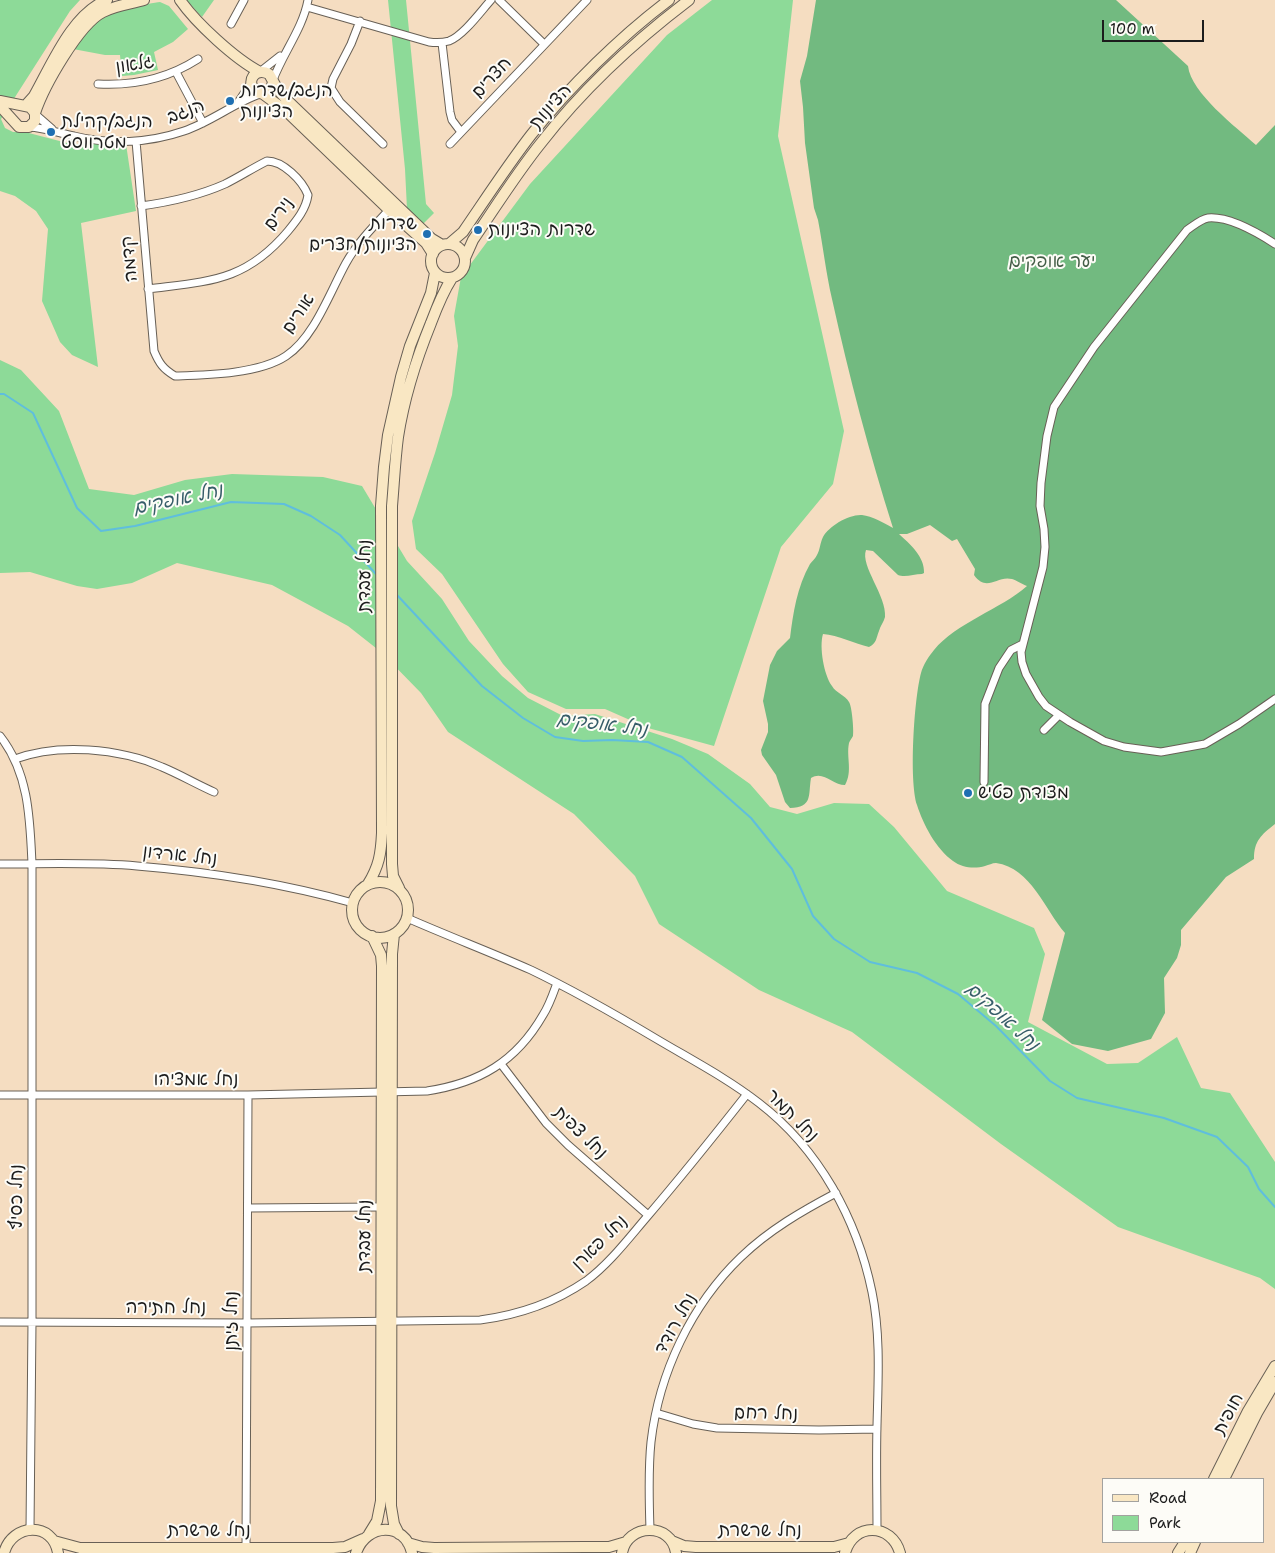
<!DOCTYPE html>
<html>
<head>
<meta charset="utf-8">
<style>
  body { margin:0 }
  #map { position:relative; width:1275px; height:1553px; overflow:hidden; background:#f5ddc1; font-family:"Shantell Sans",sans-serif }
  canvas { display:block }
  .legend { position:absolute; left:1102px; top:1478px; width:162px; height:65px; box-sizing:border-box; background:#fdfcf7; border:1px solid #a3a29f; margin:0; padding:6px 9px; list-style:none; font-size:15px; color:#1c1c1c }
  .legend li { display:flex; align-items:center; gap:10px; height:25px }
  .legend b { width:25px; border:1px solid #a3a29f }
  .scale { position:absolute; left:1102px; top:20px; width:102px; height:22px; box-sizing:border-box; border:2px solid #1c1c1c; border-top:0; padding-left:6px; font-size:15px; line-height:18px; white-space:nowrap; color:#1c1c1c; -webkit-text-stroke:4px #fdfcf7; paint-order:stroke }
</style>
</head>
<body>
<div id="map">
<canvas width="1275" height="1553"></canvas>
<ul class="legend">
<li><b style="height:6px;background:#f9e7c3"></b>Road</li>
<li><b style="height:14px;background:#8dda98"></b>Park</li>
</ul>
<div class="scale">100 m</div>
</div>
<script>
const ctx = document.querySelector('canvas').getContext('2d');
ctx.lineJoin = 'round';
function fillPath(path, color) { ctx.fillStyle = color; ctx.fill(path, 'evenodd'); }
function stroke(path, color, width, dash) { ctx.strokeStyle = color; ctx.lineWidth = width; ctx.lineCap = dash ? 'butt' : 'round'; ctx.setLineDash(dash || []); ctx.stroke(path); }
function label(font, color, halo, rows, align = 'center') {
  ctx.font = font + ' "Shantell Sans","Playpen Sans Hebrew",sans-serif'; ctx.lineWidth = 4; ctx.setLineDash([]); ctx.textBaseline = 'middle'; ctx.strokeStyle = halo; ctx.fillStyle = color; for (const [text, x, y, turn = 0] of rows) {
    ctx.save(); ctx.translate(x, y); ctx.rotate((+turn || 0) * Math.PI / 180); ctx.textAlign = isNaN(turn) ? turn : align; if (halo) ctx.strokeText(text, 0, 0); ctx.fillText(text, 0, 0); ctx.restore();
  }
}
fillPath(new Path2D(`
  M 0,0 L 80,0 L 70,11 L 1,119 L 5,128 L 13,132 L 25,132 L 71,144 L 126,144 L 136,211 L 81,223 L 98,367 L 72,355 L 60,342 L 42,301 L 48,229 L 36,211 L 15,196 L 0,191 Z
  M 186,0 L 214,0 L 202,17 Z
  M 388,0 L 406,0 L 426,204 L 434,213 L 423,224 L 407,209 L 405,169 Z
  M 712,0 L 793,0 L 778,136 L 844,431 L 833,484 L 781,547 L 714,746 L 648,728 L 605,709 L 566,709 L 528,692 L 503,664 L 442,574 L 416,549 L 412,521 L 435,453 L 452,395 L 458,346 L 454,316 L 461,277 L 530,184 L 667,35 Z
  M 160,2 L 169,6 L 188,29 L 173,42 L 154,52 L 158,70 L 134,75 L 122,76 L 120,55 L 105,55 L 73,49 C 78,40 94,22 102,16 C 110,12 150,3 160,2 Z
  M 0,360 L 21,370 L 59,411 L 89,489 L 134,495 L 185,480 L 232,474 L 323,477 L 362,486 L 407,561 L 442,599 L 469,641 L 502,676 L 528,698 L 563,716 L 595,714 L 672,739 L 708,754 L 750,784 L 770,807 L 797,814 L 834,803 L 869,804 L 894,827 L 947,891 L 1034,928 L 1045,954 L 1028,1022 L 1107,1064 L 1138,1063 L 1177,1037 L 1201,1088 L 1230,1093 L 1275,1162 L 1275,1289 L 1260,1278 L 1118,1227 L 1001,1144 L 852,1032 L 759,990 L 659,924 L 635,876 L 574,814 L 448,732 L 421,693 L 381,652 L 348,626 L 272,585 L 177,563 L 132,583 L 97,589 L 77,586 L 30,572 L 0,573 Z`), '#8dda98');
fillPath(new Path2D(`
  M 816,0 L 1116,0 L 1188,66 C 1191,93 1236,127 1256,145 L 1275,125 L 1275,824 C 1261,835 1254,841 1254,859 L 1226,877 L 1181,930 L 1181,945 L 1177,958 L 1164,978 L 1165,1013 L 1151,1039 L 1108,1051 L 1072,1044 L 1042,1020 L 1065,933 C 1045,910 1031,868 996,863 C 992,863 989,865 985,866 C 975,869 962,868 953,861 C 936,849 923,824 917,805 C 909,780 914,699 921,673 C 923,665 929,656 934,650 C 956,623 1001,609 1027,586 C 1022,584 1016,580 1012,579 C 997,575 987,593 974,575 L 975,569 L 957,539 L 952,541 L 930,525 L 907,534 L 899,534 C 910,544 925,557 924,573 L 922,574 C 914,574 905,578 898,575 L 873,551 L 866,550 C 860,566 887,596 885,617 C 884,622 880,626 879,631 C 876,638 877,643 869,647 C 855,644 838,635 823,634 C 819,647 824,675 832,686 C 836,693 845,695 849,702 C 852,706 854,731 853,736 C 852,738 850,740 849,743 C 846,757 853,771 845,785 C 833,785 823,770 811,778 C 808,796 813,807 790,808 L 785,802 L 776,775 L 762,755 L 761,750 L 768,732 L 768,724 L 763,701 L 770,665 L 777,651 L 790,638 C 793,613 797,587 810,564 C 812,561 815,559 817,555 C 820,550 820,543 823,537 C 829,526 849,514 862,515 C 872,516 884,523 893,528 C 869,452 849,376 832,299 C 826,273 823,246 818,220 L 814,208 L 805,143 L 803,107 L 800,81 L 807,56 Z`), '#72ba80');
stroke(new Path2D(`
  M 0,394 L 4,394 L 33,413 L 77,508 L 101,531 L 135,526 L 231,502 L 284,504 L 311,516 L 340,535 L 376,574
  M 397,595 L 482,686 L 523,718 L 555,737 L 583,741 L 612,740 L 648,742 L 682,757 L 751,818 L 792,869 L 813,916 L 834,939 L 870,962 L 917,973 L 958,994 L 996,1026 L 1050,1081 L 1077,1098 L 1164,1118 L 1217,1137 L 1248,1167 L 1259,1189 L 1275,1207`), '#5fbedd', 2);
const street = new Path2D(`
  M 499,0 L 544,44
  M 307,7 L 429,42 C 436,43 442,43 449,41 C 463,36 481,11 491,0
  M 360,21 L 351,44 L 333,79 L 331,88 L 340,102 L 383,144
  M 231,24 L 244,0
  M 442,43 L 450,112 L 452,120 L 461,132
  M 261,71 L 280,56
  M 176,72 L 203,123
  M 273,80 C 283,53 303,28 308,0
  M 98,84 C 135,86 167,79 198,59
  M 239,101 L 251,83
  M 36,115 L 52,129
  M 29,127 C 45,128 59,133 74,136 C 110,145 149,143 184,131 C 211,122 234,103 260,94
  M 136,141 L 154,351 C 159,363 163,369 175,376 C 207,375 259,374 286,356 C 314,338 330,292 346,263 C 357,243 373,227 389,210
  M 450,144 L 587,0
  M 141,206 C 170,202 198,196 225,184 C 239,177 253,168 267,161 C 283,161 302,180 308,195 C 306,209 297,220 288,231 C 245,282 209,281 148,289
  M 1275,244 C 1258,233 1229,216 1208,218 C 1201,219 1193,226 1187,230 L 1094,347 L 1054,407 L 1047,436 L 1041,483 L 1040,506 L 1044,529 L 1045,547 L 1043,567 L 1021,652 L 1022,662 L 1026,674 L 1039,697 L 1046,706 L 1070,722 L 1104,741 L 1124,747 L 1161,752 L 1205,744 L 1239,724 L 1275,699
  M 1044,730 L 1059,715
  M 0,736 C 29,773 30,819 32,864 L 32,1322 L 30,1530
  M 15,759 C 58,743 119,748 162,767 C 179,774 196,784 214,792
  M 984,782 L 985,704 L 999,668 L 1011,650 L 1023,644
  M 0,864 C 45,864 91,862 137,866 C 210,872 282,883 353,903
  M 407,918 C 448,936 490,952 531,970 C 575,991 618,1016 660,1041 C 694,1061 728,1079 759,1103 C 819,1149 857,1219 872,1292 C 881,1336 878,1382 877,1426 C 876,1461 877,1495 877,1530
  M 501,1064 L 546,1123 L 568,1145 L 648,1215
  M 0,1095 L 248,1095 L 427,1091 C 479,1083 516,1062 543,1015 C 549,1006 553,994 557,983
  M 248,1208 L 381,1207
  M 0,1322 L 247,1323 L 480,1320 C 518,1315 554,1303 586,1281 C 609,1264 628,1239 646,1218 C 681,1177 714,1136 747,1094
  M 656,1413 L 693,1424 L 717,1428 L 819,1430 L 877,1429
  M 650,1529 C 649,1500 648,1471 651,1442 C 659,1373 691,1305 741,1257 C 769,1230 802,1211 836,1193
  M 246,1547 L 248,1095`);
const secondary = new Path2D(`
  M 180,0 C 196,23 235,59 260,72
  M 273,82 L 271,89 L 263,94 L 256,92 C 245,81 255,67 269,74 L 278,90 L 287,100 L 432,239 L 442,245
  M 263,94 L 285,110 L 389,210 L 426,243 L 433,254
  M 0,101 L 30,107 L 35,113 L 35,121 L 29,127 L 19,127 L 0,106
  M 25,106 L 34,96 C 52,64 72,14 107,0
  M 35,113 C 44,86 79,24 103,12 C 116,5 130,4 144,0
  M431 261a17 17 0 1 1 34 0a17 17 0 1 1-34 0Z
  M 449,244 L 463,232 C 485,200 507,166 531,135 C 568,88 621,36 669,0
  M 465,258 L 473,240 C 495,208 516,174 541,143 C 583,89 635,41 689,0
  M352 910a28 28 0 1 1 56 0a28 28 0 1 1-56 0Z
  M 368,884 C 379,866 381,854 382,833 L 381,506 L 384,467 L 388,435 L 401,377 L 410,346 L 431,293 L 435,273
  M 399,888 L 393,876 L 392,864 L 392,506 C 394,483 395,460 398,437 C 404,398 416,360 431,323 C 437,307 443,292 452,278
  M 394,934 L 392,954 L 391,1506 L 394,1524 L 399,1534
  M 1214,1479 L 1248,1411 L 1275,1366
  M 1224,1479 L 1257,1413 L 1275,1382
  M 369,1534 L 377,1521 L 381,1501 L 382,966 L 381,955 L 372,936
  M 54,1541 L 80,1548 L 333,1548 L 345,1547 L 363,1539
  M 672,1541 L 684,1546 L 696,1547 L 834,1547 L 849,1543
  M 408,1543 L 422,1547 L 434,1548 L 585,1547 L 609,1547 L 626,1542
  M 4,1553 C 12,1523 53,1521 58,1553
  M 356,1553 C 366,1523 405,1521 412,1553
  M 622,1553 C 627,1523 672,1522 676,1553
  M 845,1553 C 853,1522 892,1523 900,1553
  M 1178,1553 L 1185,1542
  M 1190,1553 L 1195,1542`);
stroke(street, '#686056', 9);
stroke(secondary, '#686056', 12);
stroke(street, '#fff', 7);
stroke(secondary, '#f9e7c3', 10);
for (const [x, y, r, color] of [
  [230,101,5,"#1f6fb2"],
  [51,132,5,"#1f6fb2"],
  [478,230,5,"#1f6fb2"],
  [427,234,5,"#1f6fb2"],
  [968,793,5,"#1f6fb2"]
]) { const dot = new Path2D(); dot.arc(x, y, r, 0, 2 * Math.PI); ctx.fillStyle = color; ctx.fill(dot); stroke(dot, '#fdfcf7', 2); }
label('18px', '#1c1c1c', '#fdfcf7', [
  ["גלאון",135,65,-9],
  ["חצרים",492,78,-47],
  ["הציונות",551,107,-48],
  ["הנגב",186,112,-21],
  ["נירים",279,214,-54],
  ["קדמה",130,259,-95],
  ["אורים",299,314,-57],
  ["נחל עבדת",365,576,-90],
  ["נחל ארדון",180,856,6],
  ["נחל אמציהו",196,1080],
  ["נחל תמר",792,1116,45],
  ["נחל צפית",580,1133,44],
  ["נחל כסיף",17,1197,-90],
  ["נחל עבדת",365,1236,-90],
  ["נחל פארן",600,1243,-45],
  ["נחל חתירה",166,1308],
  ["נחל זיתן",232,1321,-90],
  ["נחל רודד",676,1324,-61],
  ["נחל רחם",766,1414,1],
  ["חופית",1229,1414,-62],
  ["נחל שרשרת",209,1531],
  ["נחל שרשרת",760,1531]
]);
label('18px', '#1c1c1c', '#fdfcf7', [
  ["הנגב/שדרות",240,91],
  ["הציונות",240,112],
  ["הנגב/קהילת",61,122],
  ["מטרווסט",61,143],
  ["שדרות",417,224,"right"],
  ["הציונות/חצרים",417,245,"right"],
  ["שדרות הציונות",488,230],
  ["מצודת פטיש",978,793]
], 'left');
label('18px', '#445e47', '#fdfcf7', [
  ["יער אופקים",1052,262]
]);
label('italic 19px', '#375d69', '#fdfcf7', [
  ["נחל אופקים",178,500,-12],
  ["נחל אופקים",602,725,7],
  ["נחל אופקים",1002,1017,42]
]);
</script>
</body>
</html>
